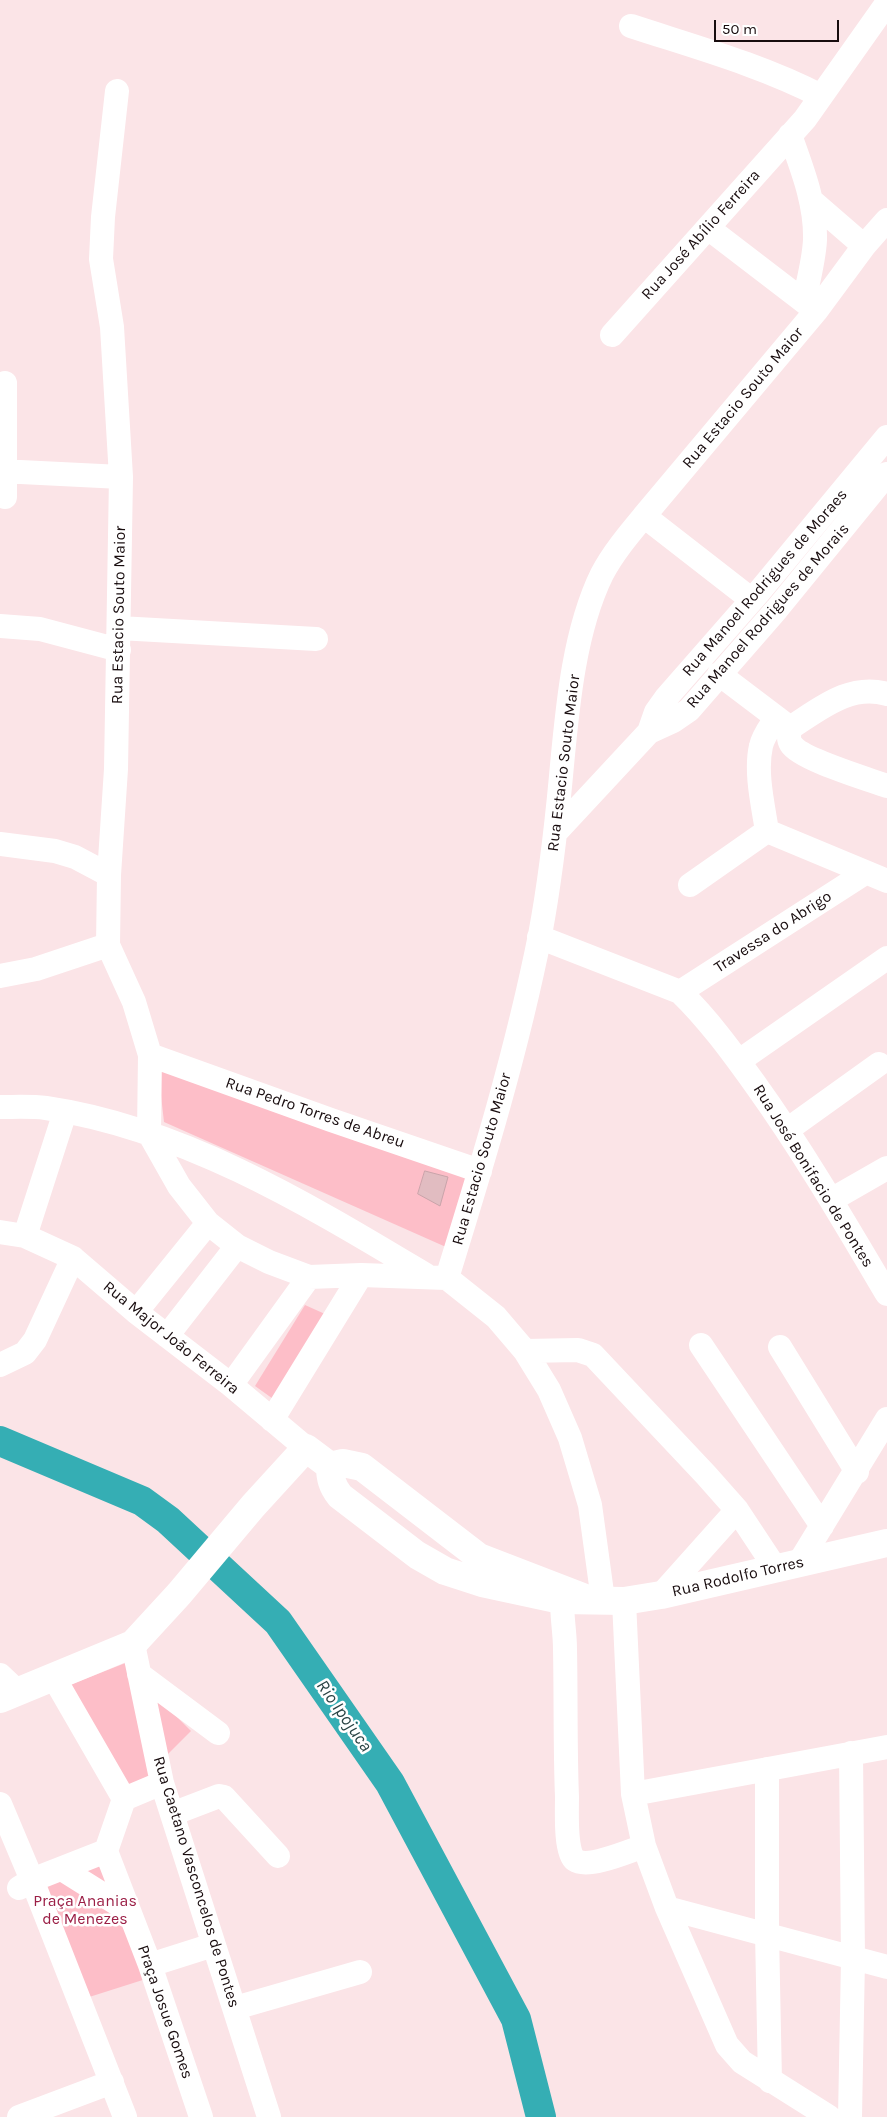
<!DOCTYPE html>
<html>
<head>
<meta charset="utf-8">
<style>
  body { margin:0 }
  #map { position:relative; width:887px; height:2117px; overflow:hidden; background:#fbe4e7; font-family:Karla,sans-serif }
  canvas { display:block }
  .scale { position:absolute; left:714px; top:20px; width:125px; height:22px; box-sizing:border-box; border:2px solid #180c0e; border-top:0; padding-left:6px; font-size:15px; line-height:18px; white-space:nowrap; color:#180c0e; -webkit-text-stroke:4px #fff; paint-order:stroke }
</style>
</head>
<body>
<div id="map">
<canvas width="887" height="2117"></canvas>
<div class="scale">50 m</div>
</div>
<script>
const ctx = document.querySelector('canvas').getContext('2d');
ctx.lineJoin = 'round';
function fillPath(path, color) { ctx.fillStyle = color; ctx.fill(path, 'evenodd'); }
function stroke(path, color, width, dash) { ctx.strokeStyle = color; ctx.lineWidth = width; ctx.lineCap = dash ? 'butt' : 'round'; ctx.setLineDash(dash || []); ctx.stroke(path); }
function label(font, color, halo, rows, align = 'center') {
  ctx.font = font + ' Karla,sans-serif'; ctx.lineWidth = 5; ctx.setLineDash([]); ctx.textBaseline = 'middle'; ctx.strokeStyle = halo; ctx.fillStyle = color; for (const [text, x, y, turn = 0] of rows) {
    ctx.save(); ctx.translate(x, y); ctx.rotate((+turn || 0) * Math.PI / 180); ctx.textAlign = isNaN(turn) ? turn : align; if (halo) ctx.strokeText(text, 0, 0); ctx.fillText(text, 0, 0); ctx.restore();
  }
}
fillPath(new Path2D(`
  M 158,1069 L 471,1175 L 446,1247 L 164,1122 Z
  M 305,1305 L 325,1314 L 276,1401 L 255,1386 Z
  M 128,1662 L 154,1777 L 123,1787 L 67,1686 Z
  M 145,1685 L 191,1731 L 164,1758 Z
  M 103,1860 L 149,1978 L 83,1999 L 37,1886 Z`), '#fdbec8');
stroke(new Path2D(`
  M 0,1441 L 142,1501 L 168,1520 L 278,1622 L 390,1783 L 516,2019 L 541,2117`), '#35aeb4', 30);
const building = new Path2D(`
  M 425,1171 L 448,1177 L 440,1206 L 418,1194 Z`);
fillPath(building, '#e1bcc1');
stroke(building, '#c9a4aa', 1);
stroke(new Path2D(`
  M 631,26 C 695,47 761,65 821,96
  M 117,91 L 103,217 L 101,259 L 112,327 L 121,477 L 116,769 L 109,875 L 108,945 L 134,1002 L 150,1055 L 149,1133
  M 790,135 C 802,169 816,203 815,240 C 814,260 808,282 804,301
  M 812,201 L 864,246
  M 708,228 L 815,310
  M 612,335 L 805,119 L 887,3
  M 5,383 L 5,497
  M 0,471 L 121,477
  M 644,516 L 752,600
  M 0,626 L 40,629 L 119,650
  M 119,628 L 316,639
  M 719,674 L 789,727
  M 776,718 C 771,726 763,736 761,746 C 755,772 763,805 767,831 L 887,881
  M 790,728 C 789,734 788,739 791,744 C 800,759 868,779 887,786
  M 790,728 C 820,709 850,683 887,694
  M 649,732 L 656,712 L 666,698 L 758,593 L 887,437
  M 556,832 L 649,732 L 673,721 L 689,710 L 777,609 L 887,474
  M 0,844 L 55,851 L 75,857 L 109,875
  M 690,885 L 767,831
  M 539,937 L 680,992 C 708,1019 732,1052 755,1084 C 803,1151 845,1223 887,1294
  M 0,976 L 36,969 L 108,945
  M 680,992 L 865,873
  M 150,1055 L 331,1120 L 480,1171
  M 739,1061 L 887,958
  M 0,1107 C 15,1107 31,1106 46,1108 C 183,1128 309,1205 426,1275
  M 787,1130 L 879,1064
  M 149,1133 L 179,1186 L 208,1223 L 237,1246 L 269,1262 L 309,1277 L 361,1275 L 447,1278 L 496,1317 L 525,1351 L 549,1390 L 570,1438 L 590,1505 L 603,1600
  M 831,1200 L 887,1168
  M 0,1232 L 25,1236 L 73,1258 L 136,1312 L 231,1385 L 306,1448
  M 25,1236 L 65,1112
  M 447,1278 C 482,1165 517,1051 540,935 C 550,882 556,830 561,776 C 567,712 573,633 602,574 C 613,553 629,534 644,516 L 816,311 L 864,246 L 887,220
  M 136,1312 L 208,1223
  M 167,1336 L 237,1246
  M 701,1345 L 822,1526
  M 780,1347 L 857,1472
  M 525,1351 L 578,1350 L 593,1355 L 706,1475 L 737,1510 L 776,1569
  M 0,1365 L 25,1353 L 35,1340 L 73,1258
  M 231,1385 L 309,1277
  M 272,1420 L 361,1275
  M 799,1563 L 887,1419
  M 563,1589 C 560,1609 565,1629 565,1649 C 566,1698 565,1748 567,1797 C 567,1810 565,1853 575,1860 C 588,1869 629,1851 644,1846
  M 661,1595 L 737,1510
  M 624,1601 L 633,1794 L 644,1846 L 667,1908 L 727,2045 L 742,2062 L 829,2117
  M 133,1644 L 162,1783 L 269,2117
  M 139,1674 L 218,1733
  M 0,1675 L 18,1692
  M 53,1676 L 124,1799
  M 767,1769 L 767,1933 L 770,2081
  M 633,1794 L 887,1747
  M 0,1804 L 32,1880 L 125,2117
  M 172,1814 L 219,1796 L 224,1797 L 278,1856
  M 106,1851 L 150,1965 L 201,2117
  M 106,1851 L 124,1799 L 162,1783
  M 62,1869 L 129,1911
  M 19,1888 L 32,1880 L 106,1851
  M 667,1908 L 887,1967
  M 150,1965 L 213,1945
  M 235,2008 L 360,1972
  M 19,2117 L 112,2082
  M 850,2117 L 853,1959 L 851,1753`), '#fff', 24);
stroke(new Path2D(`
  M 330,1466 C 330,1478 332,1486 340,1496 L 417,1555 L 445,1571 L 482,1583 L 561,1600 L 624,1601 L 661,1595 L 887,1543
  M 0,1699 L 133,1644 L 179,1594 L 253,1506 L 306,1448 L 330,1466 L 343,1463 L 362,1467 L 479,1557 L 588,1599`), '#fff', 28);
label('16px', '#180c0e', '#fff', [
  ["Rua José Abílio Ferreira",701,235,-48],
  ["Rua Estacio Souto Maior",743,398,-50],
  ["Rua Manoel Rodrigues de Moraes",765,583,-49],
  ["Rua Estacio Souto Maior",119,615,-89],
  ["Rua Manoel Rodrigues de Morais",768,616,-49],
  ["Rua Estacio Souto Maior",564,763,-83],
  ["Travessa do Abrigo",773,932,-33],
  ["Rua Pedro Torres de Abreu",315,1113,19],
  ["Rua Estacio Souto Maior",482,1159,-74],
  ["Rua José Bonifacio de Pontes",813,1176,58],
  ["Rua Major João Ferreira",171,1338,39],
  ["Rua Rodolfo Torres",738,1577,-13],
  ["Rua Caetano Vasconcelos de Pontes",196,1882,73],
  ["Praça Josue Gomes",165,2012,71]
]);
label('16px', '#9b1f46', '#fff', [
  ["Praça Ananias",85,1901],
  ["de Menezes",85,1919]
]);
label('italic 18px', '#2a4445', '#fff', [
  ["Rio Ipojuca",344,1716,55]
]);
</script>
</body>
</html>
